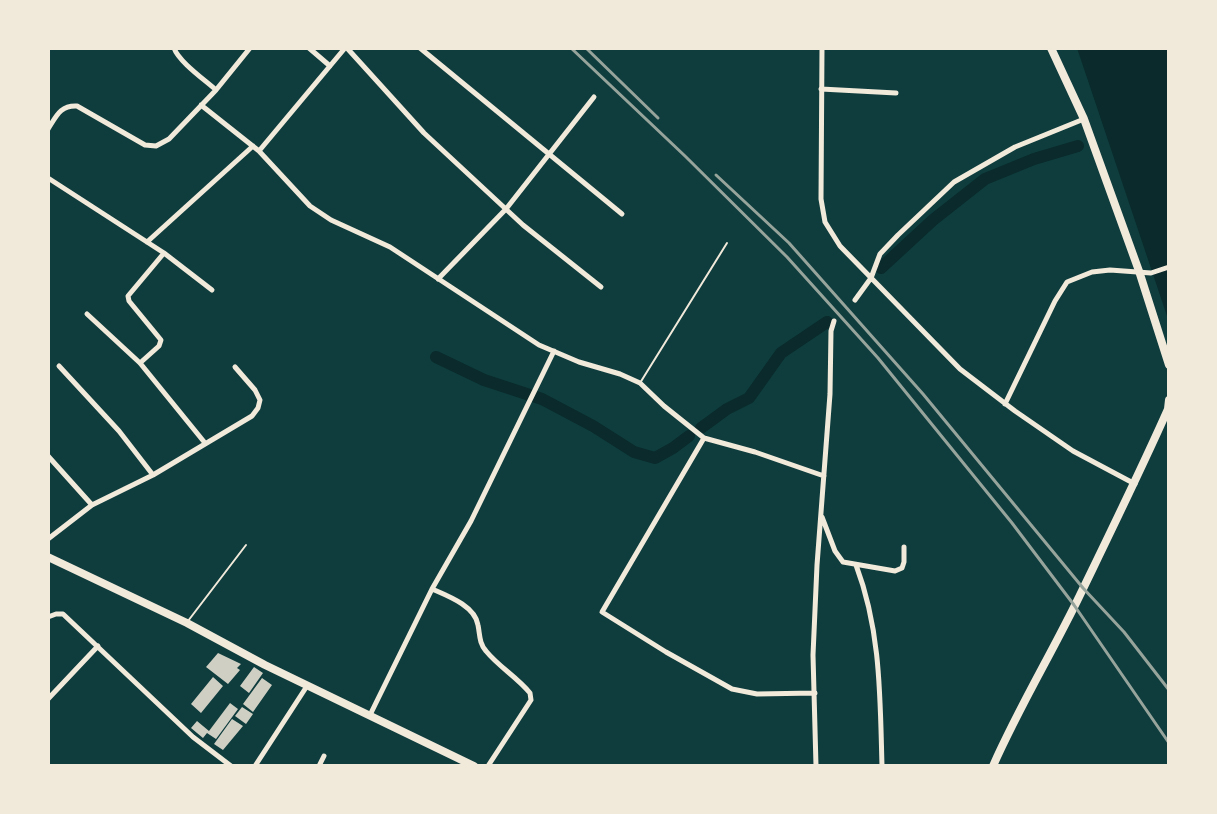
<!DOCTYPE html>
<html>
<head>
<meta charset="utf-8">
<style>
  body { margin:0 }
  #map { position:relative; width:1217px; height:814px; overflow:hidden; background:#0f3d3e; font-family:"Times New Roman",serif }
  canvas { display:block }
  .frame { position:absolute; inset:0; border:50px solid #f1e9da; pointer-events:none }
</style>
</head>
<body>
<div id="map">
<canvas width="1217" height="814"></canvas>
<div class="frame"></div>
</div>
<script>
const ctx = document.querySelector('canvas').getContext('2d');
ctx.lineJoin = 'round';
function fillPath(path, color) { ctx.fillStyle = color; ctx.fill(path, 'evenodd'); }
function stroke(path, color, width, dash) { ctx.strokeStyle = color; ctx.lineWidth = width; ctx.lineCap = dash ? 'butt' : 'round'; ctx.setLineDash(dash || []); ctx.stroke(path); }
fillPath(new Path2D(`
  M 1077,48 L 1169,48 L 1169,322 Z`), '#0a2a2b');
stroke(new Path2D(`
  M 881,268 L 933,220 L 985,179 L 1034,159 L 1078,146
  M 436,357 L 484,380 L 542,399 L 593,426 L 634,452 L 655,458 L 673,448 L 689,436
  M 701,428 L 727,409 L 749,398 L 781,353 L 827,322`), '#0a2a2b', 12);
fillPath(new Path2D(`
  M 218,653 L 241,664 L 237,668 L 240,670 L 228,684 L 206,667 Z
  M 254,667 L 263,673 L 249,693 L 240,686 Z
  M 213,677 L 223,686 L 201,713 L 191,704 Z
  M 262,678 L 272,685 L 253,712 L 243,704 Z
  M 230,703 L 238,709 L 216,739 L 207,733 L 203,738 L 191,728 L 197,721 L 209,731 Z
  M 242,707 L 253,714 L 246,724 L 235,716 Z
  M 232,719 L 243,726 L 223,750 L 214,744 Z`), '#cfcfc3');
stroke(new Path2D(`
  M 640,383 L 727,243
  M 188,621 L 246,545`), '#f1e9da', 2);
stroke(new Path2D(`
  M 174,48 C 179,62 205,80 216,90
  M 309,48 L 330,66
  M 347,48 L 424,133 L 523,225 L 601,287
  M 420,48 L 622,214
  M 822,48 L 821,199 L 825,222 L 840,246 L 960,369 L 1015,411 L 1073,451 L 1135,484
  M 821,89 L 896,93
  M 201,105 L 259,151 L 310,206 L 331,220 L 390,247 L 539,345 L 579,362 L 620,374 L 640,383 L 664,406 L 704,438 L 755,452 L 824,476
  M 48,129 C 56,117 60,105 77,106 L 145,145 L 156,146 L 169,139 L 216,90 L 250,48
  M 259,151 L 345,48
  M 48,178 L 164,253 L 128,296 L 129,301 L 161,340 L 159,346 L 140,363
  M 147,242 L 253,146
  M 164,253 L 212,290
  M 438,279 L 506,209 L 594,97
  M 855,300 L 871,278 L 880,254 L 898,235 L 954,182 L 1015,147 L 1084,119
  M 87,314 L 140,363 L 205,443
  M 59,366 L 119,431 L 153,475
  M 1005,404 L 1055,301 L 1067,282 L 1092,272 L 1110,270 L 1151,273 L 1169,267
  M 704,438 L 602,612 L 666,652 L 732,689 L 757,694 L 815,693
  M 48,456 L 92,505
  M 822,517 L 835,551 L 843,562 L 895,571 L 902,568 L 904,562 L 904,547
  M 48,539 L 92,505 L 153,475 L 252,416 L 258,408 L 260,400 L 255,390 L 235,367
  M 856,565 C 881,631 880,697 882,766
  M 432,589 C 448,596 475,606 478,625 C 480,635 479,643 486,651 C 499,667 517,677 530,693 L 531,700 L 488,766
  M 48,617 L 56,614 L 63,614 L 193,737 L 231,766
  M 48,699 L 98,646
  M 370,715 L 432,589 L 471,521 L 554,351
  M 255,766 L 307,686
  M 319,766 L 324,756
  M 816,766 L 813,655 L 817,565 L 830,394 L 831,331 L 834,321`), '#f1e9da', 5);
stroke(new Path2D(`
  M 1051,48 L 1084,119 L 1139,271 L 1169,365
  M 993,766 C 1019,707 1052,653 1080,595 C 1110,533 1140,472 1168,409 L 1169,400`), '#f1e9da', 8);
stroke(new Path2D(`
  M 48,557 L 187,623 L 265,665 L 474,766`), '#f1e9da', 8);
stroke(new Path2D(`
  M 571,48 L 685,156 L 787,257 L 878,358 L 1012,523 L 1074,605 L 1169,743
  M 586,48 L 658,118
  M 716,175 L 789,243 L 923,394 L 1083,588 L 1124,632 L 1169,690`), '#97a49c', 3);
</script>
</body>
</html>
